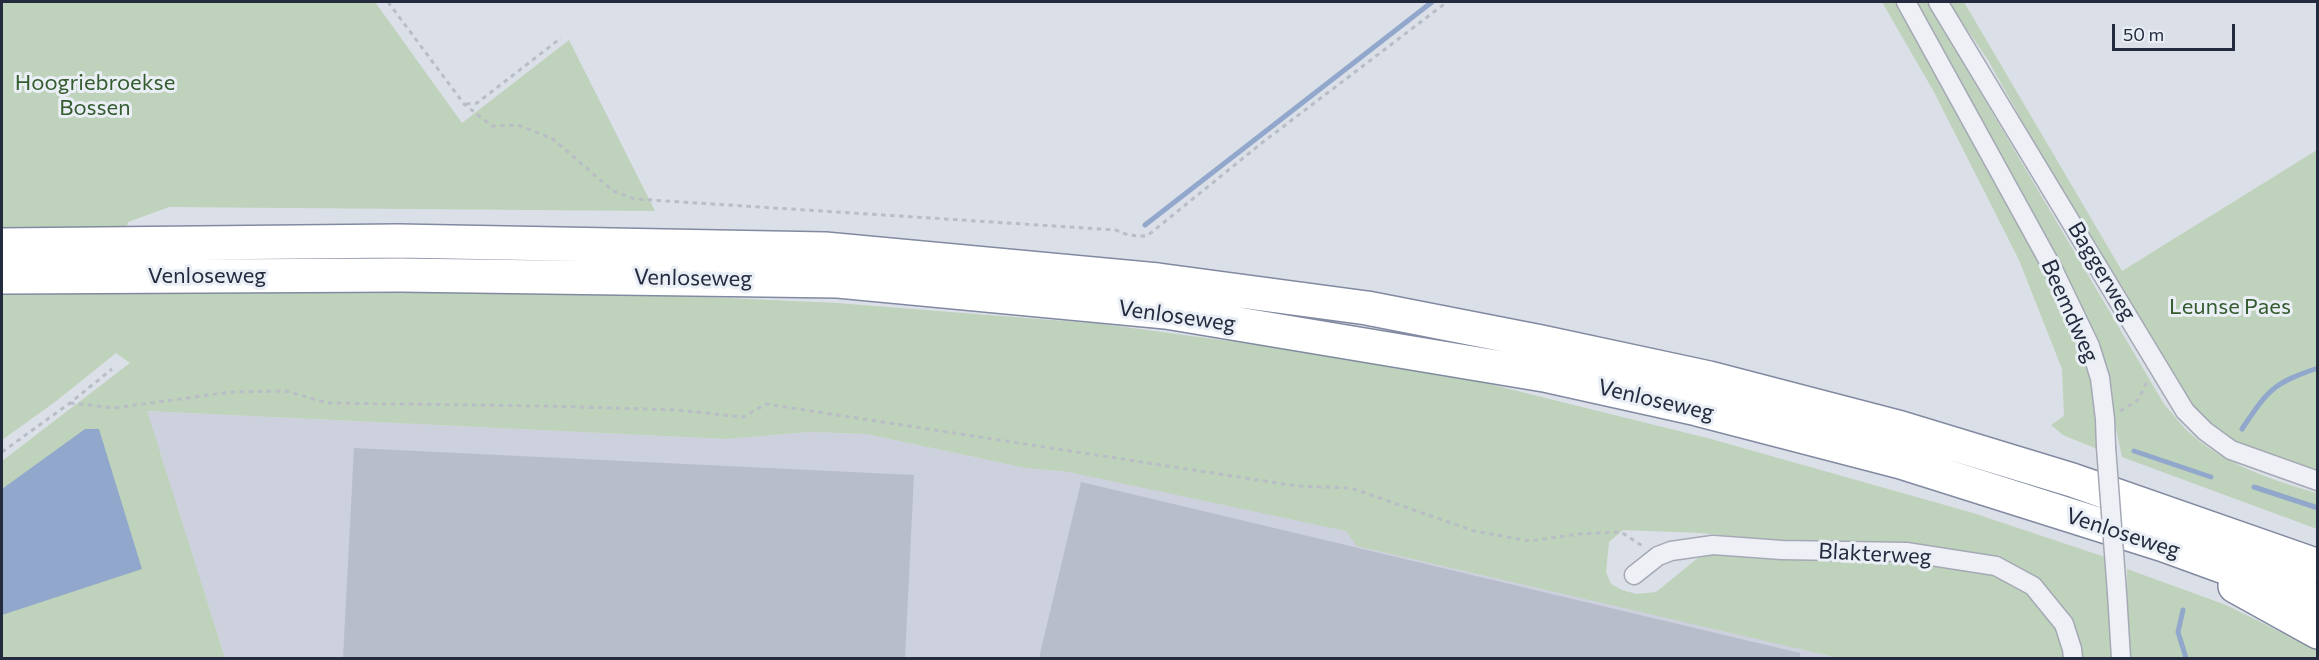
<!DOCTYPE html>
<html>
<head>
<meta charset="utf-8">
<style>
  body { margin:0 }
  #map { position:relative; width:2319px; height:660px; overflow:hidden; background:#dbdfe7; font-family:Commissioner,sans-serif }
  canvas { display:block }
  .frame { position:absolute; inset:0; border:3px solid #242b3f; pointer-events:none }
  .scale { position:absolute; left:2112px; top:24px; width:123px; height:27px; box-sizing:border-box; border:3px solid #242b3f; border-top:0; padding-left:8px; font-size:18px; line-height:21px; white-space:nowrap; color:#242b3f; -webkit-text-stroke:4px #eaeef5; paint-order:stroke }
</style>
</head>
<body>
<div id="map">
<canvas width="2319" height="660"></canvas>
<div class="frame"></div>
<div class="scale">50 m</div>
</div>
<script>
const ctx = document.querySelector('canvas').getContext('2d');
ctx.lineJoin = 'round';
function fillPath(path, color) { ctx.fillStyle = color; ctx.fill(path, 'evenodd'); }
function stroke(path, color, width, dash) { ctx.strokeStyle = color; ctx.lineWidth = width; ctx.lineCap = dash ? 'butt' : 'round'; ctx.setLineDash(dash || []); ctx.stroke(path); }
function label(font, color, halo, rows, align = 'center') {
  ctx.font = font + ' Commissioner,sans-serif'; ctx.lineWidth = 6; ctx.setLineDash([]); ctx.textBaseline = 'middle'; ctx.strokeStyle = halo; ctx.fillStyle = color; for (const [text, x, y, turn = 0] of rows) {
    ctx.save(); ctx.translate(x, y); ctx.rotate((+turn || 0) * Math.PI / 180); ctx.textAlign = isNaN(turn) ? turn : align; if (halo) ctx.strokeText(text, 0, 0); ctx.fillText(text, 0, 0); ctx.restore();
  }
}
fillPath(new Path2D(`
  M 146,411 L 726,439 L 810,432 L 866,434 L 1026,468 L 1068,472 L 1073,466 L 1887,658 L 225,658 Z`), '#cdd1dd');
fillPath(new Path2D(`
  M 2,2 L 375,2 L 462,123 L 569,40 L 655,211 L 169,207 L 128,222 L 109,292 L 615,293 L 837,303 L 1102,324 L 1370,360 L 1461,377 L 1711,439 L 1973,513 L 2111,559 L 2115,658 L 2081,658 L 2008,563 L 1979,553 L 1908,545 L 1791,542 L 1701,533 L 1623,530 L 1609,542 L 1606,572 L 1611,584 L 1622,590 L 1637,594 L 1656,592 L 1698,558 L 1721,553 L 1891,559 L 1986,570 L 2028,591 L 2053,622 L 2061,639 L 2065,658 L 1839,658 L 1357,546 L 1346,531 L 1069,472 L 1026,468 L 866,434 L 810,432 L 726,439 L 147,411 L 225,658 L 2,658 L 2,461 L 130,363 L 116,353 L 55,402 L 2,440 Z
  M 1882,2 L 1898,2 L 2053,286 L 2083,352 L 2093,382 L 2102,451 L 2063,435 L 2051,425 L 2064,416 L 2062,369 L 2019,260 L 1934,92 Z
  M 1914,2 L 1927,2 L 2164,404 C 2173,414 2182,427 2192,435 C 2227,465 2274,481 2317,493 L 2317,529 L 2122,457 L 2108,391 Z
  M 1948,2 L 1964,2 L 2122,271 L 2317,150 L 2317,470 L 2241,444 L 2215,431 L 2205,422 L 2162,361 L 2110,279 L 1988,60 Z
  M 2127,569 L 2226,605 L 2317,650 L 2317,658 L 2128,658 Z`), '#bfd2bb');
fillPath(new Path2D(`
  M 85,429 L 99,429 L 142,569 L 2,615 L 2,489 Z`), '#91a8cc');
stroke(new Path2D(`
  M 1145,225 L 1432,2
  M 2242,429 C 2268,390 2273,383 2318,368
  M 2134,451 L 2211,477
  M 2254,487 L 2318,508
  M 2183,610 L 2178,632 L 2186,658`), '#91a8cc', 5);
fillPath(new Path2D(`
  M 354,448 L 914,475 L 905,658 L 343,658 Z
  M 1081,482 L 1800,653 L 1800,658 L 1039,658 Z`), '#b8bdcb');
const street = new Path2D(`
  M 1906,2 L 2053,269 L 2090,346 L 2100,378 L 2105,419 L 2106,447
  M 1938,2 L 2185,411 L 2205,431 L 2231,450 L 2318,481
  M 1634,575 L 1658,556 L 1671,551 L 1713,545 L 1782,550 L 1906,552 L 1996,566 L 2033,586 L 2064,624 L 2072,649 L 2073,658
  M 2117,593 L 2121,658`);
const highway = new Path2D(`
  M 2,245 L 398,241 L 825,249 L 1158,280 L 1367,308 L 1541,342 L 1709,378 L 1901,428 L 2072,480 L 2318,566
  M 2,277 L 401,275 L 838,281 L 1166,312 L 1544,375 L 1697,409 L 1901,462 L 2164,545 L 2318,601
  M 2235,586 L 2318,632`);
stroke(street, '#a4a9b5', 21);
stroke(highway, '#818aa0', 36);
stroke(new Path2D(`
  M 388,2 L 464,104 L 492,126 L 518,125 L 553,139 L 613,191 L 635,199 L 1116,230 C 1127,236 1135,236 1147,236 L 1263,142 L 1447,2
  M 466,104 L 477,103 L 561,38
  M 70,403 L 114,408 L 231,392 L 286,391 L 327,403 L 547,406 L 677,410 L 743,417 L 766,404 L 1297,486 L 1351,488 L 1474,531 L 1530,541 L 1578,534 L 1621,532 L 1644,547
  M 2120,411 L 2138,400 L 2147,382
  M 2,452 L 70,403 L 112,369`), '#b9bdc6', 3, [4.5, 4.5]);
stroke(street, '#eef0f5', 18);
stroke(highway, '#fff', 33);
const streetBridge = new Path2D(`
  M 2106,447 L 2117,593`);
stroke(streetBridge, '#a4a9b5', 21, []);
stroke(streetBridge, '#eef0f5', 18);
label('22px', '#345c2f', '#eaeef5', [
  ["Hoogriebroekse",95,83],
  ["Bossen",95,108],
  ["Leunse Paes",2230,307]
]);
label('22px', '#242b3f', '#eaeef5', [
  ["Baggerweg",2102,271,59],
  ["Venloseweg",207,276],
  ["Venloseweg",693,278,1],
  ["Beemdweg",2070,311,66],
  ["Venloseweg",1177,316,8],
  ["Venloseweg",1656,400,13],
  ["Venloseweg",2123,533,18],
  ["Blakterweg",1875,554,3]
]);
</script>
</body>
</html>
